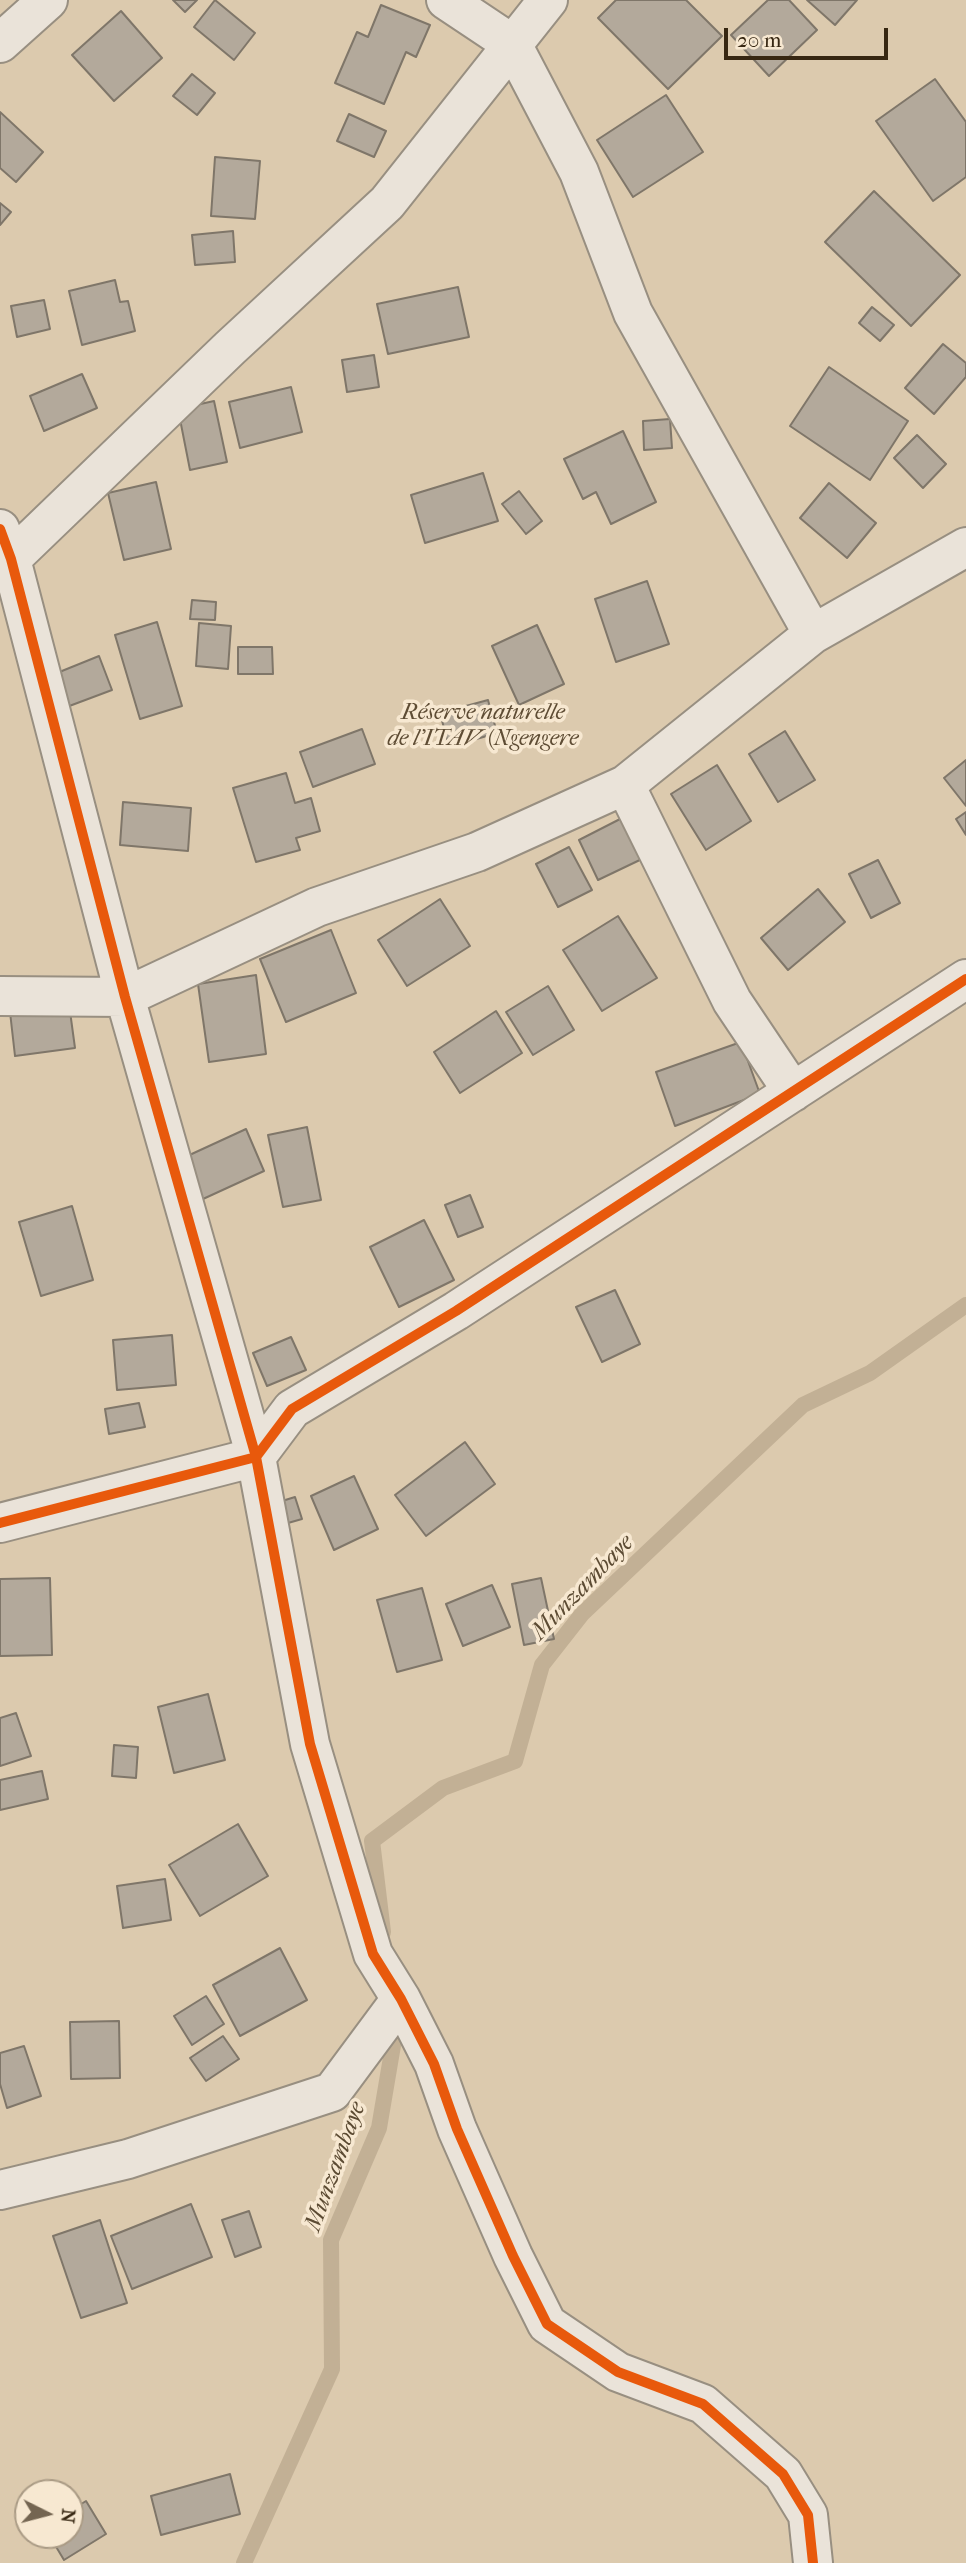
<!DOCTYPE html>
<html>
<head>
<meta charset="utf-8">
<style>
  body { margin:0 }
  #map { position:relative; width:966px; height:2563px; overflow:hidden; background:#e6d9c5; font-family:"IM FELL French Canon",serif }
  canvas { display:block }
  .north { position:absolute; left:14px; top:2479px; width:70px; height:70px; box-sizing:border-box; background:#f7e8d1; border:2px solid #aa9b85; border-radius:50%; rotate:96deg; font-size:19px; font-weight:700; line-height:28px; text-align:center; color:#372712 }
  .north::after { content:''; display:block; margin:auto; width:24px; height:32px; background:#746551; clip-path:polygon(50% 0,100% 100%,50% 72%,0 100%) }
  .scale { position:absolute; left:724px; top:28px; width:164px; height:32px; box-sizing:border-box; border:4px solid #372712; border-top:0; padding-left:9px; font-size:21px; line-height:24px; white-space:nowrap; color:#372712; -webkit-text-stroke:5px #f7e8d1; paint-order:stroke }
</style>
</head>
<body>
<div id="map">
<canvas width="966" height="2563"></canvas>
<div class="north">N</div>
<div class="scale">20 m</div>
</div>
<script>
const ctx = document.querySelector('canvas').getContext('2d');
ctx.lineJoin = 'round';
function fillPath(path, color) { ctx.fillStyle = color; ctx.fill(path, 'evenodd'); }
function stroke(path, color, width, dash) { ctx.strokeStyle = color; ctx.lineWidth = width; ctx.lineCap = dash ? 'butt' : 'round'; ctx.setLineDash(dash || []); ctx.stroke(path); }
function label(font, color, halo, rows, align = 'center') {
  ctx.font = font + ' "IM FELL French Canon",serif'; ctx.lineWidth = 7; ctx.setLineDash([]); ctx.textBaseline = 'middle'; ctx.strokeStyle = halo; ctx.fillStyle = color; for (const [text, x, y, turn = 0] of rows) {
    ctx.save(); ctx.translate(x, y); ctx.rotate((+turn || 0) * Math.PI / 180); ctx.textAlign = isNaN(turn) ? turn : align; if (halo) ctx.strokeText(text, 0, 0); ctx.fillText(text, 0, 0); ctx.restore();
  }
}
fillPath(new Path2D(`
  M 0,0 L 966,0 L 966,2563 L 0,2563 ZM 28,2493 L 70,2493 L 70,2535 L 28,2535 Z`), '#dccaae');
stroke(new Path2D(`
  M 383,1932 L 372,1841 L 443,1788 L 515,1761 L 542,1665 L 582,1614 L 803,1405 L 870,1373 L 966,1305
  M 244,2563 L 332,2369 L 331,2240 L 379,2128 L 397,2022`), '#c2b095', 16);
const building = new Path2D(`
  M 173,0 L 197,0 L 185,12 Z
  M 215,0 L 255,33 L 234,60 L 194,27 Z
  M 616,0 L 686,0 L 722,36 L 668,89 L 598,18 Z
  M 768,0 L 789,0 L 817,30 L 769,76 L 731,35 Z
  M 807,0 L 857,0 L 835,25 Z
  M 381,5 L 430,25 L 416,57 L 406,52 L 384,104 L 335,83 L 357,32 L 368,37 Z
  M 121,11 L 162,58 L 114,101 L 72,55 Z
  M 192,74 L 215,93 L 197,115 L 173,96 Z
  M 935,79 L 966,122 L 966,177 L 933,201 L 876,121 Z
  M 666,95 L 703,152 L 633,197 L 597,140 Z
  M 0,112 L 43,152 L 16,182 L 0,168 Z
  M 349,114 L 386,131 L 374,157 L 337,141 Z
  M 215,157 L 260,161 L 255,219 L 211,216 Z
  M 874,191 L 960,275 L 911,326 L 825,242 Z
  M 0,203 L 11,212 L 0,225 Z
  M 233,231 L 235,262 L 195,265 L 192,235 Z
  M 115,280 L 120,302 L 128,301 L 135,331 L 82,345 L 69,291 Z
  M 458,287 L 469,337 L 388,354 L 377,304 Z
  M 44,300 L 50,329 L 17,337 L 11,306 Z
  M 872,307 L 894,325 L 880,341 L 859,323 Z
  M 943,344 L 966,363 L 966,377 L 934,414 L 905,388 Z
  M 374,355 L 379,387 L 347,392 L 342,360 Z
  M 829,367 L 908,421 L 870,480 L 790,426 Z
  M 82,374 L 97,408 L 44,431 L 30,396 Z
  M 291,387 L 302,432 L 240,448 L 229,402 Z
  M 214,401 L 227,462 L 190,470 L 178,409 Z
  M 670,419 L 672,448 L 644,450 L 643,421 Z
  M 623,431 L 656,502 L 611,524 L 596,492 L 583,499 L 564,459 Z
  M 917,435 L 946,464 L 923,488 L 894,458 Z
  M 483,473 L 498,521 L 425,543 L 411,495 Z
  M 156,482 L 171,549 L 124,560 L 108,493 Z
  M 829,483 L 876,523 L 847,558 L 800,518 Z
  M 519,491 L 542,521 L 526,534 L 502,504 Z
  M 647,581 L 669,644 L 616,662 L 595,599 Z
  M 192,600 L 216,602 L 215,620 L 190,619 Z
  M 157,622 L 182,706 L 140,719 L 115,635 Z
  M 199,623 L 231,626 L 228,669 L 196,666 Z
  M 537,625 L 564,684 L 519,705 L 492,646 Z
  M 238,647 L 272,647 L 273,674 L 238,674 Z
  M 99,656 L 112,690 L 64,708 L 52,675 Z
  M 488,700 L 497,733 L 449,747 L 440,713 Z
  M 362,729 L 375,764 L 313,787 L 300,752 Z
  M 785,731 L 815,780 L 778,802 L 749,754 Z
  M 966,760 L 966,806 L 944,778 Z
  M 717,765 L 751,821 L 706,850 L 671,794 Z
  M 286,773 L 295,803 L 311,798 L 320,831 L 296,838 L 300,850 L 256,862 L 233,788 Z
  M 123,802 L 191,808 L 188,851 L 120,845 Z
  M 966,812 L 966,835 L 956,819 Z
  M 624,817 L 644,858 L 598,880 L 579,840 Z
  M 569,847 L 592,890 L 558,907 L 536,864 Z
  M 878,860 L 900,903 L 871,918 L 849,874 Z
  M 818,889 L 845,922 L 788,970 L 761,938 Z
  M 440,899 L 470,946 L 407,986 L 378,940 Z
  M 618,916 L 657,978 L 602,1011 L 563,950 Z
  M 331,930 L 356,993 L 286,1022 L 260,959 Z
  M 256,975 L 266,1054 L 209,1062 L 198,984 Z
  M 548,986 L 574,1030 L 533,1055 L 506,1012 Z
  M 69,1004 L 75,1048 L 15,1056 L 10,1012 Z
  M 496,1011 L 522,1053 L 460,1093 L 434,1052 Z
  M 741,1042 L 760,1094 L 675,1126 L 656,1072 Z
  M 307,1127 L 321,1200 L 283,1207 L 268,1135 Z
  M 246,1129 L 264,1171 L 203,1199 L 183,1158 Z
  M 470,1195 L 483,1227 L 458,1237 L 445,1205 Z
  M 72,1206 L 93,1280 L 41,1296 L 19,1222 Z
  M 424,1220 L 454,1280 L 399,1307 L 370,1247 Z
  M 615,1290 L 640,1344 L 602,1362 L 576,1307 Z
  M 172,1335 L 176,1385 L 117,1390 L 113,1340 Z
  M 291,1337 L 306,1370 L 267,1386 L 253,1353 Z
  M 139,1403 L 145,1427 L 109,1434 L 105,1409 Z
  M 465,1442 L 495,1484 L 426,1536 L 395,1495 Z
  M 354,1476 L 378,1529 L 334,1550 L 311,1496 Z
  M 295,1497 L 302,1519 L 260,1531 L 253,1510 Z
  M 50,1578 L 52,1655 L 0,1656 L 0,1579 Z
  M 541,1578 L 554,1639 L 524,1645 L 512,1584 Z
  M 492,1585 L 510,1627 L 463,1646 L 446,1604 Z
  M 422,1588 L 442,1660 L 397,1672 L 377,1600 Z
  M 208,1694 L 225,1760 L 174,1773 L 158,1707 Z
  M 16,1713 L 31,1756 L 0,1766 L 0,1718 Z
  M 114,1745 L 138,1747 L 136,1778 L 112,1776 Z
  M 42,1771 L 48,1799 L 0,1810 L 0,1780 Z
  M 238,1824 L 268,1876 L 200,1916 L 169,1865 Z
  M 165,1879 L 171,1920 L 123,1928 L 117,1886 Z
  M 280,1948 L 307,2000 L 240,2036 L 213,1985 Z
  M 206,1996 L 224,2024 L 192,2045 L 174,2016 Z
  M 119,2021 L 120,2078 L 71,2079 L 70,2022 Z
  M 223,2036 L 239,2059 L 206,2081 L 190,2058 Z
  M 24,2046 L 41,2096 L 7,2108 L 0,2084 L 0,2053 Z
  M 191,2204 L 212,2257 L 132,2289 L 111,2236 Z
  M 249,2211 L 261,2247 L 235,2257 L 222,2220 Z
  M 100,2220 L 127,2303 L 81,2318 L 53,2236 Z
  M 230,2474 L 240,2514 L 161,2535 L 151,2496 Z
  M 86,2501 L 106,2534 L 64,2560 L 49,2535 L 70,2535 L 70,2511 Z`);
fillPath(building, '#b3a99b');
stroke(building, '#7f7669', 2);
const minor = new Path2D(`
  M 446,0 L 512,44 L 579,172 L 633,313 L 813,634
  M 0,43 L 48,0
  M 0,529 L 11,559 L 125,997 L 256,1457 L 310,1744 L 373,1954 L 401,1999 L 434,2064 L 457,2129 L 513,2256 L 547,2324 L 618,2372 L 703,2404 L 783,2474 L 808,2515 L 813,2563
  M 0,563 L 11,559 L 230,348 L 387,203 L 548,0
  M 625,785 L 732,1001 L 793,1092
  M 0,996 L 125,997 L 317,907 L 477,852 L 625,785 L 813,634 L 966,547
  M 0,1523 L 256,1457 L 292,1409 L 456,1311 L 966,979
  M 0,2190 L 128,2159 L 332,2092 L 401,1999`);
stroke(minor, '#988f81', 42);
stroke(minor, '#eae3d9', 38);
stroke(new Path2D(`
  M 0,529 L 11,559 L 125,997 L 256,1457 L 310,1744 L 373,1954 L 401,1999 L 434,2064 L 457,2129 L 513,2256 L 547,2324 L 618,2372 L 703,2404 L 783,2474 L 808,2515 L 813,2563
  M 0,1523 L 256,1457 L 292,1409 L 456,1311 L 966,979`), '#e8590c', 10);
label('italic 23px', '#5e4c34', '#f7e8d1', [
  ["Réserve naturelle",483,713],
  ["de l'ITAV (Ngengere",483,739]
]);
label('italic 24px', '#5c4b33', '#f7e8d1', [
  ["Munzambaye",583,1588,-46],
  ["Munzambaye",336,2167,-70]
]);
</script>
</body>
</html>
